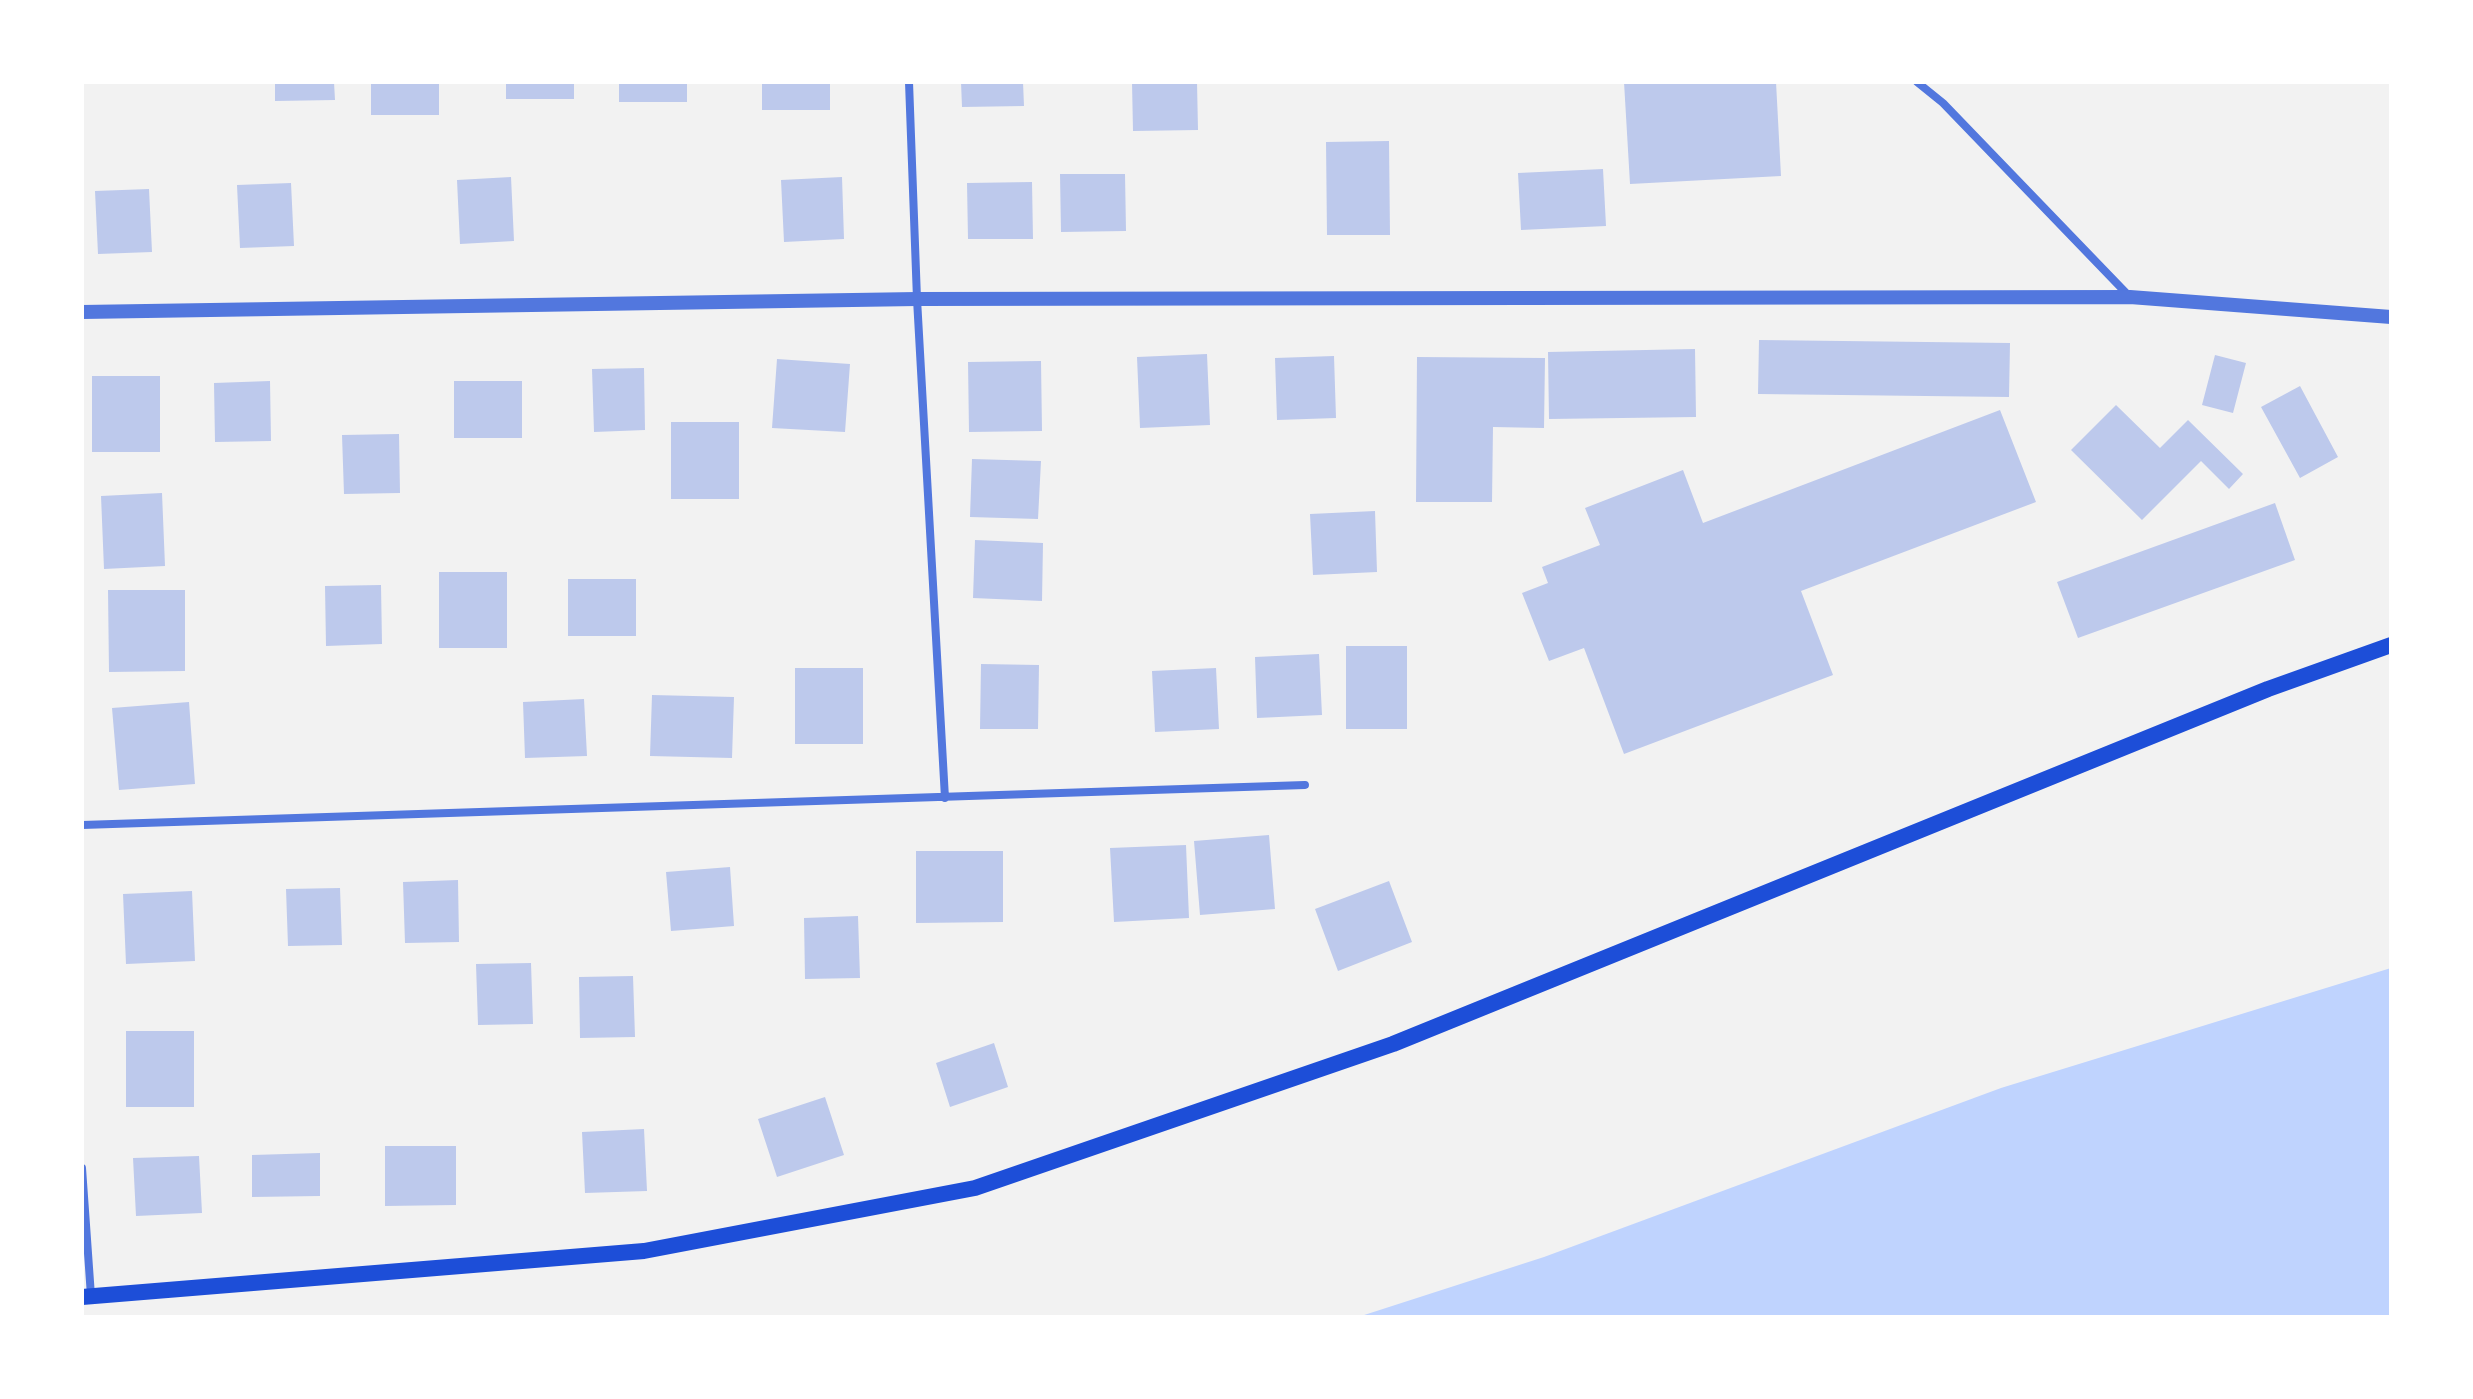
<!DOCTYPE html>
<html>
<head>
<meta charset="utf-8">
<style>
  body { margin:0 }
  #map { position:relative; width:2473px; height:1399px; overflow:hidden; background:#f2f2f2; font-family:"Nunito Sans",sans-serif }
  canvas { display:block }
  .frame { position:absolute; inset:0; border:84px solid #fff; pointer-events:none }
</style>
</head>
<body>
<div id="map">
<canvas width="2473" height="1399"></canvas>
<div class="frame"></div>
</div>
<script>
const ctx = document.querySelector('canvas').getContext('2d');
ctx.lineJoin = 'round';
function fillPath(path, color) { ctx.fillStyle = color; ctx.fill(path, 'evenodd'); }
function stroke(path, color, width, dash) { ctx.strokeStyle = color; ctx.lineWidth = width; ctx.lineCap = dash ? 'butt' : 'round'; ctx.setLineDash(dash || []); ctx.stroke(path); }
fillPath(new Path2D(`
  M 2391,968 L 2391,1317 L 1358,1317 L 1544,1257 L 2001,1088 Z`), '#bfd3fe');
fillPath(new Path2D(`
  M 275,82 L 334,82 L 335,100 L 275,101 Z
  M 371,82 L 439,82 L 439,115 L 371,115 Z
  M 506,82 L 574,82 L 574,99 L 506,99 Z
  M 619,82 L 687,82 L 687,102 L 619,102 Z
  M 762,82 L 830,82 L 830,110 L 762,110 Z
  M 961,82 L 1023,82 L 1024,106 L 962,107 Z
  M 1132,82 L 1197,82 L 1198,130 L 1133,131 Z
  M 1624,82 L 1776,82 L 1781,176 L 1630,184 Z
  M 1389,141 L 1390,235 L 1327,235 L 1326,142 Z
  M 1603,169 L 1606,226 L 1521,230 L 1518,173 Z
  M 1060,174 L 1125,174 L 1126,231 L 1061,232 Z
  M 511,177 L 514,241 L 460,244 L 457,180 Z
  M 842,177 L 844,239 L 784,242 L 781,180 Z
  M 1032,182 L 1033,239 L 968,239 L 967,183 Z
  M 291,183 L 294,246 L 240,248 L 237,185 Z
  M 149,189 L 152,252 L 98,254 L 95,191 Z
  M 1759,340 L 2010,343 L 2009,397 L 1758,394 Z
  M 1695,349 L 1696,417 L 1549,419 L 1548,352 Z
  M 1207,354 L 1210,425 L 1140,428 L 1137,357 Z
  M 2215,355 L 2246,363 L 2233,413 L 2202,405 Z
  M 1334,356 L 1336,418 L 1277,420 L 1275,358 Z
  M 1417,357 L 1545,358 L 1544,428 L 1493,427 L 1492,502 L 1416,502 Z
  M 777,359 L 850,364 L 845,432 L 772,428 Z
  M 1041,361 L 1042,431 L 969,432 L 968,362 Z
  M 644,368 L 645,430 L 594,432 L 592,369 Z
  M 92,376 L 160,376 L 160,452 L 92,452 Z
  M 270,381 L 271,441 L 215,442 L 214,383 Z
  M 454,381 L 522,381 L 522,438 L 454,438 Z
  M 2300,386 L 2338,457 L 2300,478 L 2261,407 Z
  M 2116,405 L 2160,448 L 2188,420 L 2243,474 L 2229,489 L 2201,461 L 2142,520 L 2071,450 Z
  M 2000,410 L 2036,502 L 1801,591 L 1833,675 L 1624,754 L 1584,648 L 1549,661 L 1522,593 L 1548,583 L 1542,567 L 1600,545 L 1585,508 L 1683,470 L 1703,523 Z
  M 671,422 L 739,422 L 739,499 L 671,499 Z
  M 399,434 L 400,493 L 344,494 L 342,435 Z
  M 972,459 L 1041,461 L 1038,519 L 970,517 Z
  M 162,493 L 165,566 L 104,569 L 101,496 Z
  M 2275,503 L 2295,560 L 2078,638 L 2057,582 Z
  M 1375,511 L 1377,572 L 1313,575 L 1310,514 Z
  M 975,540 L 1043,543 L 1042,601 L 973,598 Z
  M 439,572 L 507,572 L 507,648 L 439,648 Z
  M 568,579 L 636,579 L 636,636 L 568,636 Z
  M 381,585 L 382,644 L 326,646 L 325,586 Z
  M 108,590 L 185,590 L 185,671 L 109,672 Z
  M 1346,646 L 1407,646 L 1407,729 L 1346,729 Z
  M 1319,654 L 1322,715 L 1257,718 L 1255,657 Z
  M 981,664 L 1039,665 L 1038,729 L 980,729 Z
  M 795,668 L 863,668 L 863,744 L 795,744 Z
  M 1216,668 L 1219,729 L 1155,732 L 1152,671 Z
  M 652,695 L 734,697 L 732,758 L 650,756 Z
  M 584,699 L 587,756 L 525,758 L 523,702 Z
  M 189,702 L 195,784 L 119,790 L 112,708 Z
  M 1269,835 L 1275,909 L 1200,915 L 1194,841 Z
  M 1186,845 L 1189,918 L 1114,922 L 1110,848 Z
  M 916,851 L 1003,851 L 1003,922 L 916,923 Z
  M 730,867 L 734,926 L 671,931 L 666,872 Z
  M 458,880 L 459,942 L 405,943 L 403,882 Z
  M 1389,881 L 1412,942 L 1338,971 L 1315,909 Z
  M 340,888 L 342,945 L 288,946 L 286,889 Z
  M 192,891 L 195,961 L 126,964 L 123,894 Z
  M 858,916 L 860,978 L 805,979 L 804,918 Z
  M 531,963 L 533,1024 L 478,1025 L 476,964 Z
  M 633,976 L 635,1037 L 580,1038 L 579,977 Z
  M 126,1031 L 194,1031 L 194,1107 L 126,1107 Z
  M 994,1043 L 1008,1087 L 950,1107 L 936,1063 Z
  M 825,1097 L 844,1155 L 777,1177 L 758,1119 Z
  M 644,1129 L 647,1191 L 585,1193 L 582,1132 Z
  M 385,1146 L 456,1146 L 456,1205 L 385,1206 Z
  M 320,1153 L 320,1196 L 252,1197 L 252,1155 Z
  M 199,1156 L 202,1213 L 136,1216 L 133,1158 Z`), '#bdc9ec');
stroke(new Path2D(`
  M 909,82 L 917,299 L 945,798
  M 1917,82 L 1943,103 L 2130,297
  M 82,825 L 1305,785
  M 82,1168 L 91,1296`), '#5277de', 8);
stroke(new Path2D(`
  M 82,312 L 917,299 L 2130,297 L 2391,317`), '#5277de', 14);
stroke(new Path2D(`
  M 82,1297 L 644,1251 L 975,1188 L 1393,1044 L 2268,689 L 2391,645`), '#1d4ed8', 16);
</script>
</body>
</html>
